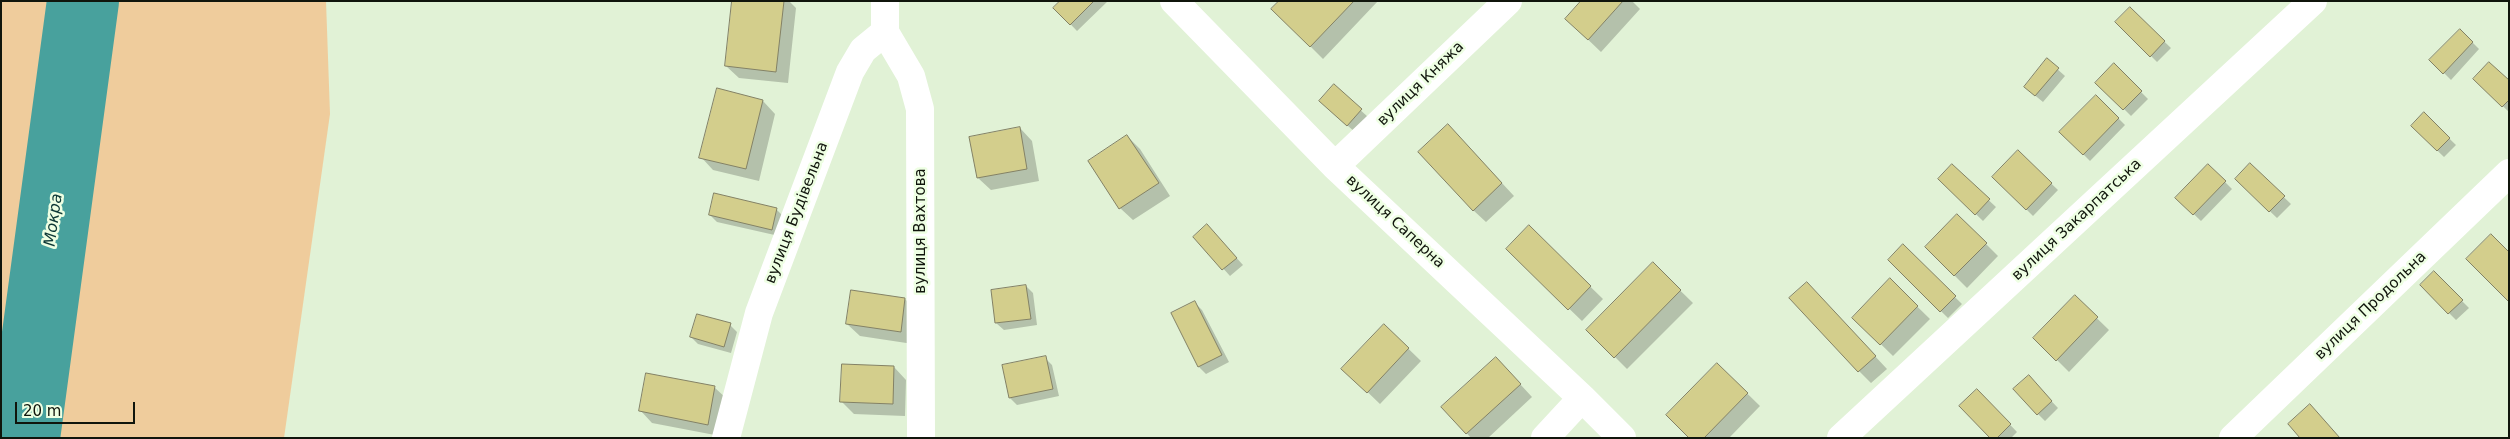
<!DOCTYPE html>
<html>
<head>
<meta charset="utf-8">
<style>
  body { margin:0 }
  #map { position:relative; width:2510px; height:439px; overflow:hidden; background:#e1f2d6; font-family:"DejaVu Sans",sans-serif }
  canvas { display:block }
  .frame { position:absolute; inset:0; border:2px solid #10150c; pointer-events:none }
  .scale { position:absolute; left:15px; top:402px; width:120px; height:22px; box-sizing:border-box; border:2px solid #10150c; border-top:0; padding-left:6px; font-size:15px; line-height:18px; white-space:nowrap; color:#10150c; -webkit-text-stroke:4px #eeffe3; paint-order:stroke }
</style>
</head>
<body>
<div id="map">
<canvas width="2510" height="439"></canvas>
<div class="frame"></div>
<div class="scale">20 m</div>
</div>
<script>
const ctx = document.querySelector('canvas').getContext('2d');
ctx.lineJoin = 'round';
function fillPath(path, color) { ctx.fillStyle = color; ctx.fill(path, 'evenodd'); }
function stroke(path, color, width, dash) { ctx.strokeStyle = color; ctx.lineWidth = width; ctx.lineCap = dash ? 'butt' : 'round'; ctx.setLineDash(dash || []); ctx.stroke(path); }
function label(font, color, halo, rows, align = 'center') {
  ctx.font = font + ' "DejaVu Sans",sans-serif'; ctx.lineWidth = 5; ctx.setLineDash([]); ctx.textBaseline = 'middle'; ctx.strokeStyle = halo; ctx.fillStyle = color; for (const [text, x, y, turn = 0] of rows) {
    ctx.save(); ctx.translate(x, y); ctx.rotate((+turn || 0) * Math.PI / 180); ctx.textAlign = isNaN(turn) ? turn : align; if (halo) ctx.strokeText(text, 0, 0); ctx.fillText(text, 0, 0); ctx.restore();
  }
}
fillPath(new Path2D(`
  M 1,1 L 326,1 L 330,114 L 284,438 L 1,438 Z`), '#efcc9c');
fillPath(new Path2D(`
  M 733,1 L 789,1 L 796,8 L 788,83 L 739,78 L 726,66 Z
  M 1062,1 L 1108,1 L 1077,31 L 1055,8 Z
  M 1281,1 L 1378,1 L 1323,59 L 1273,9 Z
  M 1583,1 L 1632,1 L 1640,9 L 1601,52 L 1579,31 Z
  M 2130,9 L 2171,48 L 2157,62 L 2117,22 Z
  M 2460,30 L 2479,49 L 2451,80 L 2431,60 Z
  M 2047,60 L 2065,76 L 2043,102 L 2032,93 Z
  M 2114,65 L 2148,99 L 2131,116 L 2097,82 Z
  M 2474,79 L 2509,82 L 2509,112 Z
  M 1334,86 L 1368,117 L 1355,132 L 1327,108 Z
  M 718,90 L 763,101 L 775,114 L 759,181 L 713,170 L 701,157 Z
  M 2096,96 L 2125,125 L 2090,161 L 2061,132 Z
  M 2424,114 L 2456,145 L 2444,157 L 2412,126 Z
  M 1020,128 L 1032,141 L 1039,181 L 991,190 L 978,178 L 971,138 Z
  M 1127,136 L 1140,149 L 1170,196 L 1133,220 L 1120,208 Z
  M 1460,138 L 1514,196 L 1486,222 L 1473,210 Z
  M 2018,152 L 2058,190 L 2033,216 L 1994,177 Z
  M 2208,165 L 2232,189 L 2201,221 L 2177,198 Z
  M 2250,165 L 2291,204 L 2277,218 L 2236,179 Z
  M 1952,166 L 1996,207 L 1983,221 L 1940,179 Z
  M 776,209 L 783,216 L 779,236 L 717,222 L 710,215 Z
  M 1957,215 L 1998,256 L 1967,288 L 1926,247 Z
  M 1529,227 L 1603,299 L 1582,321 L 1507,249 Z
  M 1214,233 L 1243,265 L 1230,276 L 1195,237 Z
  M 1903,246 L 1962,304 L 1948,318 L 1889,260 Z
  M 1653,264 L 1693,303 L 1627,369 L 1588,330 Z
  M 2434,273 L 2469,308 L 2456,320 L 2421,285 Z
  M 1890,280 L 1930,319 L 1893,356 L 1854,318 Z
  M 1026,286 L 1033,293 L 1037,325 L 1004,330 L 996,323 Z
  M 852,292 L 905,299 L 917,311 L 913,344 L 860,336 L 847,324 Z
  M 1819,296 L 1887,369 L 1871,383 L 1859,371 Z
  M 2075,297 L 2109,330 L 2069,372 L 2035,338 Z
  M 1195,303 L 1202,310 L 1229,362 L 1206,374 L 1199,367 L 1172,314 Z
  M 730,325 L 737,332 L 731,353 L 698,344 L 691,337 Z
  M 1384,325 L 1421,361 L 1380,404 L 1356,381 Z
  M 1045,358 L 1052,365 L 1059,396 L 1017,405 L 1010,398 Z
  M 1717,364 L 1760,406 L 1729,438 L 1691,438 Z
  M 894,367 L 906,380 L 905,416 L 854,414 L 842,402 Z
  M 1508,371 L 1532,397 L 1488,438 L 1471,438 L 1443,407 Z
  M 2035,384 L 2058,408 L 2045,421 L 2038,414 Z
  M 714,387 L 727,399 L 720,436 L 652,423 L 640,410 Z
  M 1977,390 L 2017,432 L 2011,438 L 1992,438 Z`), '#0003');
stroke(new Path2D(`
  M 24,438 L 83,1`), '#48a19d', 72);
const building = new Path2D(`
  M 732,1 L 784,1 L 776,72 L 725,66 Z
  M 1060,1 L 1094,1 L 1070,25 L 1053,8 Z
  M 1279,1 L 1354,1 L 1310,47 L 1271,9 Z
  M 1581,1 L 1623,1 L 1588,40 L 1565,19 Z
  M 2130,7 L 2165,41 L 2150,57 L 2115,22 Z
  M 2460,29 L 2473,42 L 2443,74 L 2429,60 Z
  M 2047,58 L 2059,68 L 2035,96 L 2024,87 Z
  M 2489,62 L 2509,80 L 2509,100 L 2502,107 L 2473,79 Z
  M 2114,63 L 2142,91 L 2123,110 L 2095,83 Z
  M 1334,84 L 1362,109 L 1347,126 L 1319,101 Z
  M 717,88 L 763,100 L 746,169 L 699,158 Z
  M 2096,95 L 2119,118 L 2083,155 L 2059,132 Z
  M 2424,112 L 2450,138 L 2437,151 L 2411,126 Z
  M 1448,124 L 1502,183 L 1473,211 L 1418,152 Z
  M 1020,127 L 1027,169 L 977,178 L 969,137 Z
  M 1127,135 L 1159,183 L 1119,209 L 1088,161 Z
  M 2018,150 L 2052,183 L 2026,210 L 1992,177 Z
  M 2250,163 L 2285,196 L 2269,212 L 2235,179 Z
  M 1952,164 L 1990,199 L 1975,215 L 1938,179 Z
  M 2208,164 L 2226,181 L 2193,215 L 2175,198 Z
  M 714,193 L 777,208 L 772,230 L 709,215 Z
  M 1957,214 L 1987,243 L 1954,276 L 1925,247 Z
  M 1207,224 L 1237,258 L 1222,270 L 1193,237 Z
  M 1529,225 L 1591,286 L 1568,310 L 1506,249 Z
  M 2491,234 L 2509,252 L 2509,302 L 2466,259 Z
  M 1903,244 L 1956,296 L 1940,312 L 1888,260 Z
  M 1653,262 L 1681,290 L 1614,358 L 1586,330 Z
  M 2434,271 L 2463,300 L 2448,314 L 2420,285 Z
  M 1890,278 L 1918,306 L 1880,345 L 1852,318 Z
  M 1807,282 L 1876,356 L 1858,372 L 1789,298 Z
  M 1026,285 L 1031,319 L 995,323 L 991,290 Z
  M 851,290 L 905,298 L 901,332 L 846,324 Z
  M 2075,295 L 2098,317 L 2056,361 L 2033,338 Z
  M 1195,301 L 1222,355 L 1198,367 L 1171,313 Z
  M 697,314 L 731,323 L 724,347 L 690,337 Z
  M 1384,324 L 1409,348 L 1367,393 L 1341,369 Z
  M 1046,356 L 1053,389 L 1009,398 L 1002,365 Z
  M 1496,357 L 1521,384 L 1466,434 L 1441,407 Z
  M 1717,363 L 1748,393 L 1704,438 L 1689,438 L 1666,415 Z
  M 842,364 L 894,366 L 893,404 L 840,402 Z
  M 646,373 L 715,386 L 708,425 L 639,411 Z
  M 2029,375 L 2052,401 L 2037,415 L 2013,389 Z
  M 1977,389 L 2011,424 L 1997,438 L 1990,438 L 1959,406 Z
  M 2310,404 L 2340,438 L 2300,438 L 2288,424 Z`);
fillPath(building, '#d3ce8c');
stroke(building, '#838165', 1);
stroke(new Path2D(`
  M 1174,1 L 1335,166 L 1582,398 L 1622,438
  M 885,32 L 911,76 L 920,109 L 921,438
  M 1335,166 L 1508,1
  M 726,438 L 759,313 L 850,72 L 863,50 L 885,32 L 885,1
  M 1545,438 L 1582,398
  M 1841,438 L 2313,1
  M 2233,438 L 2509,173`), '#fff', 28);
label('15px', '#10150c', '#eeffe3', [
  ["вулиця Княжа",1421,84,-44],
  ["вулиця Будівельна",797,213,-69],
  ["вулиця Закарпатська",2077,220,-43],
  ["вулиця Саперна",1395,222,43],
  ["вулиця Вахтова",921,231,-90],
  ["вулиця Продольна",2371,306,-44]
]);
label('italic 16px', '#0d3836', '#eeffe3', [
  ["Мокра",54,220,-82]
]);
</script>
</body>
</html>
